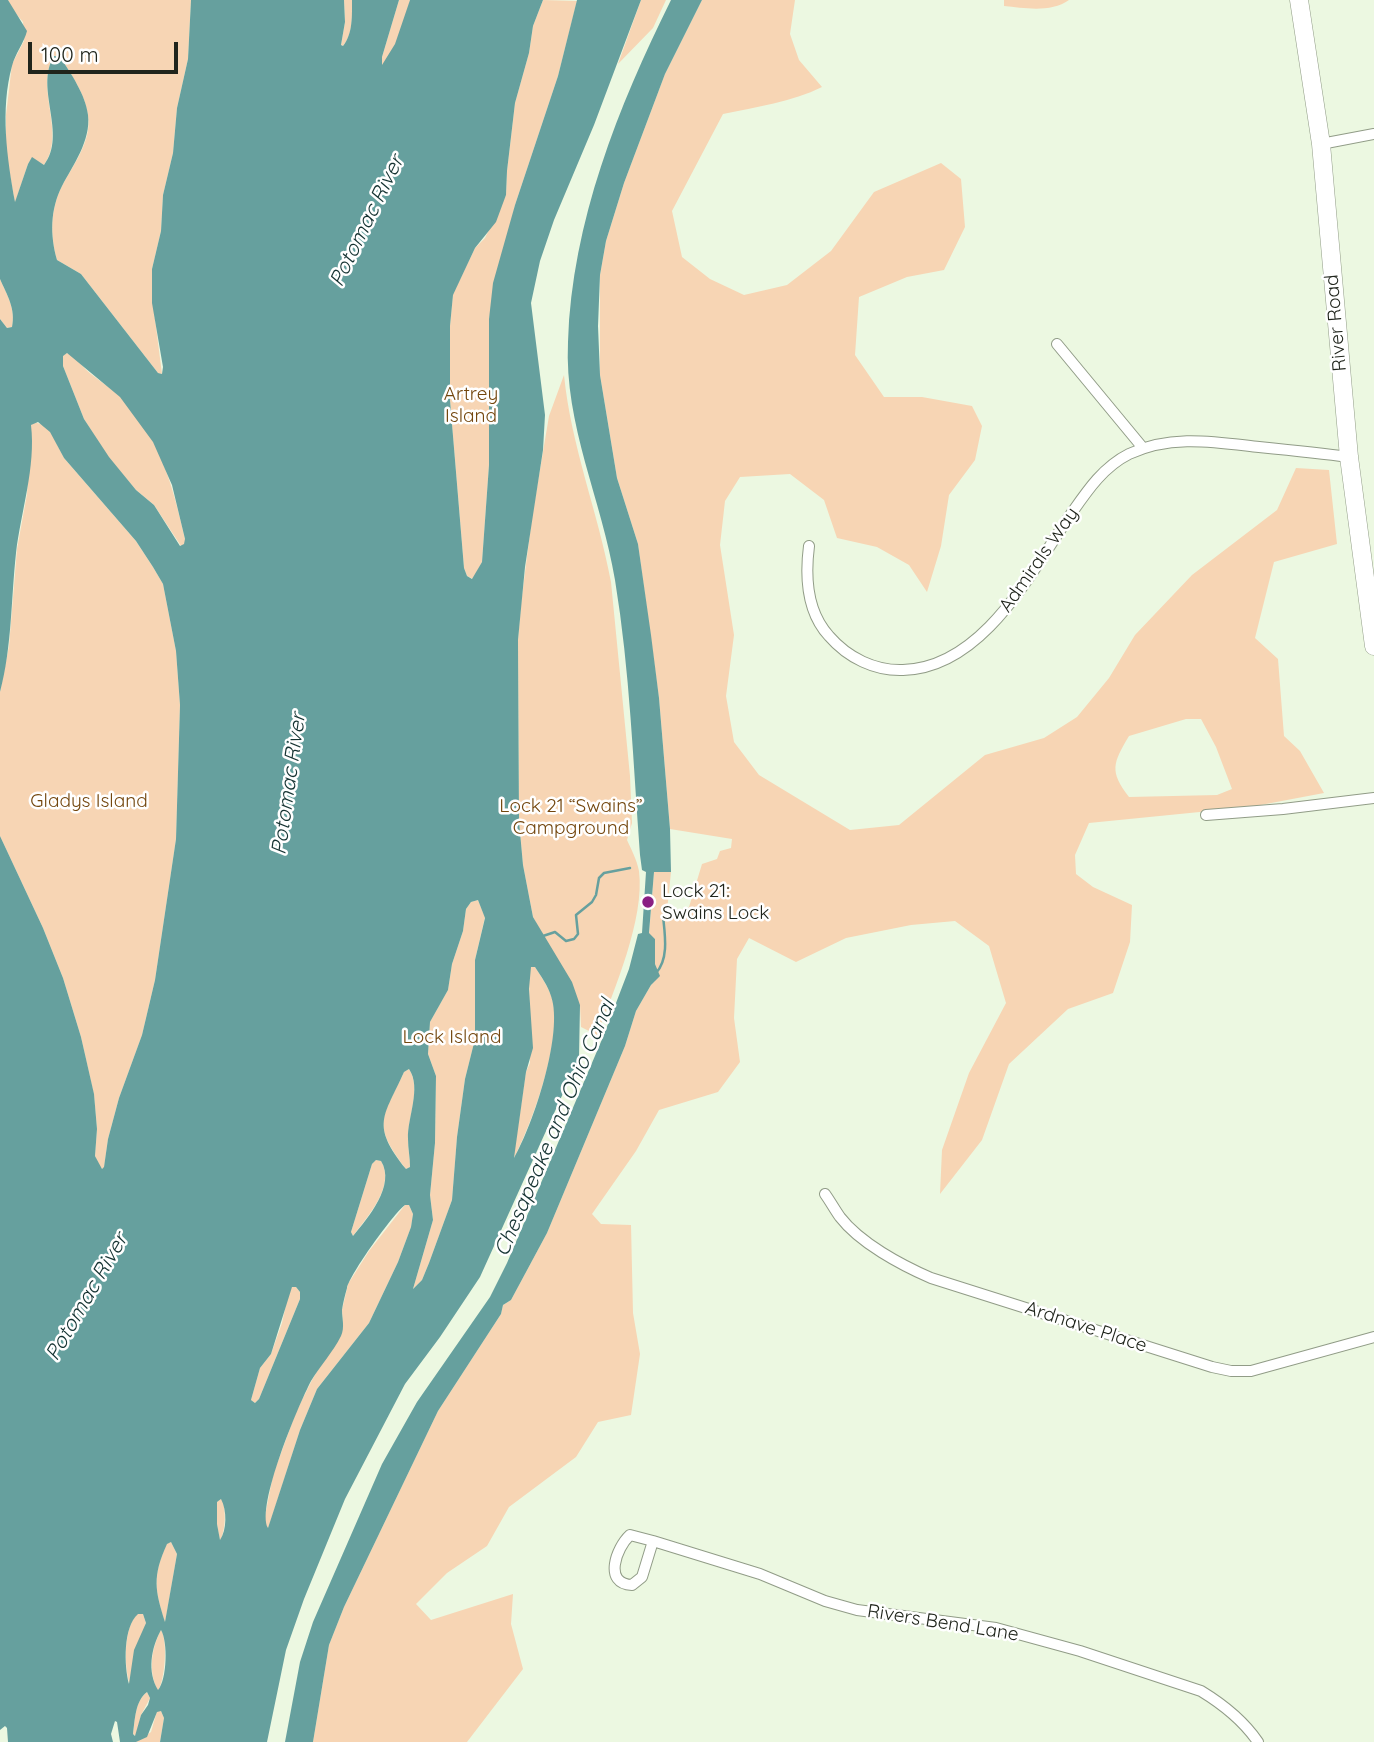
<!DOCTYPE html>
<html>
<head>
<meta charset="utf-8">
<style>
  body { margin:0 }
  #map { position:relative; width:1374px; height:1742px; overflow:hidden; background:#ecf8e1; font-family:Quicksand,sans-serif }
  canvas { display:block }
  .scale { position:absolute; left:28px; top:42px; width:150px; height:32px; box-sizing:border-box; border:4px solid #20251c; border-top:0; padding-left:9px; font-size:21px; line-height:24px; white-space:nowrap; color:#20251c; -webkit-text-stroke:5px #fff; paint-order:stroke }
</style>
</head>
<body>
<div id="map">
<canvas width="1374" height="1742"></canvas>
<div class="scale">100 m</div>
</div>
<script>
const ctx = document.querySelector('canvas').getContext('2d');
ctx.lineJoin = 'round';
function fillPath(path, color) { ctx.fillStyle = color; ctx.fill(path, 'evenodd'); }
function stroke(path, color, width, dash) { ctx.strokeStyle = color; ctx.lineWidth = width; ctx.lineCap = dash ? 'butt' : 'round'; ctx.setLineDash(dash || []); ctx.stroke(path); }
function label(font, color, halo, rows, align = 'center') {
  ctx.font = font + ' Quicksand,sans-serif'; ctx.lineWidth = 5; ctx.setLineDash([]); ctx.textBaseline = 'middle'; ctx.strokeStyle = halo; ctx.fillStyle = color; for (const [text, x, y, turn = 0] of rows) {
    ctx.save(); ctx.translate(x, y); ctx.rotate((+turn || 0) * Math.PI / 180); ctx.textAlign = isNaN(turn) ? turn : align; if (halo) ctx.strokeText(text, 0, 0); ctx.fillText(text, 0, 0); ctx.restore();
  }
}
fillPath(new Path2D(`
  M 8,0 L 191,0 L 188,59 L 177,108 L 173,153 L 163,195 L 161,231 L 152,269 L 153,303 L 162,374 L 158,373 L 81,274 L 57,260 C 50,235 50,210 62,186 C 73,165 92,141 88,116 C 86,96 71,73 60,57 L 54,56 C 34,88 67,133 44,165 L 32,158 L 28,164 L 15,203 L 6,153 L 6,115 L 12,64 L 24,41 L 23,22 L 11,8 Z
  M 344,0 L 352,0 L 352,2 C 352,17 353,34 343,46 L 341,45 L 345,22 Z
  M 399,0 L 410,0 C 406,20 397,51 382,66 L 382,57 Z
  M 543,0 L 577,1 L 558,76 L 515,205 L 489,319 L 489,465 L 482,562 L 473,579 L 467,576 L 464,568 L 450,400 L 450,326 L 453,294 L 475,248 L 485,238 L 506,195 L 507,171 L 515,103 L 529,53 L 533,26 Z
  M 641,0 L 666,0 L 653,28 L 618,64 Z
  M 702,0 L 795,0 L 790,34 L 799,60 L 822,87 C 792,102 756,107 723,114 L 672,211 L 682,257 L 710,279 L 744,295 L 787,285 L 831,251 L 874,192 L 941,163 L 961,179 L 965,227 L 944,270 L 907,277 L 859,297 L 855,355 L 884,397 L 922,397 L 972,406 L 982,426 L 975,460 L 949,495 L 941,546 L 927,592 L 909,565 L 877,547 L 837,538 L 824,500 L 790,474 L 740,477 L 725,501 L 720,545 L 734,635 L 726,696 L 734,742 L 759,775 L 850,830 L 899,825 L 985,755 L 1044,738 L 1077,717 L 1109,678 L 1135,635 L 1192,575 L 1277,510 L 1296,468 L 1329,470 L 1337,544 L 1274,562 L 1255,638 L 1278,659 L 1284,736 L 1300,751 L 1324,793 L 1250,807 L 1089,823 L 1075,855 L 1076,874 L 1093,887 L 1132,905 L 1130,942 L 1113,993 L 1068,1009 L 1009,1064 L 982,1140 L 940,1194 L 942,1150 L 969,1073 L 1006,1003 L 989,946 L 955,921 L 911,925 L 846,938 L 796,962 L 749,938 L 737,959 L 734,1018 L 740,1062 L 718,1092 L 659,1110 L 636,1151 L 592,1214 L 601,1224 L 631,1225 L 633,1313 L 640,1354 L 631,1415 L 598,1422 L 576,1457 L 509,1507 L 487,1546 L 447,1573 L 416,1604 L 431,1620 L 513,1594 L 511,1624 L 523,1669 L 467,1742 L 313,1742 L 329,1645 L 344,1607 L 438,1411 L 501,1314 L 503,1305 L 511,1300 L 547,1233 L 625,1046 L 636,1011 L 651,985 L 659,976 L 655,964 L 655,939 L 649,934 L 654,872 L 671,872 L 667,911 L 676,912 L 689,907 L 702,864 L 717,859 L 720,851 L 731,848 L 732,839 L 670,829 L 659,698 L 638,544 L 617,478 L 600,375 L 600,275 L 606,241 L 624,183 L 665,74 ZM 1186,719 L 1201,719 L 1216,747 L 1232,789 L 1217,795 L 1129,797 C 1109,771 1113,763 1129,736 Z
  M 1004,0 L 1069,0 C 1051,13 1024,8 1004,6 Z
  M 0,279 C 7,295 16,309 12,327 L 7,328 L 0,319 Z
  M 67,353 C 76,356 82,367 91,374 C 100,381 112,389 121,397 C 160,436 173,487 185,539 L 185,544 L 181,546 L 154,505 L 136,490 L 108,457 L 84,419 L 63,366 L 63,355 Z
  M 564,375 C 571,446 598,512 611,582 L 630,776 L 632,823 L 627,840 C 631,849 637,860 639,871 C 645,919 614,990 597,1035 L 581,1027 L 580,1005 L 533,917 L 523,865 L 519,821 L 518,640 L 521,604 L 532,517 L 549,416 Z
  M 34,422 L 44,425 L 51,432 L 64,458 L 136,541 L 153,567 L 163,584 L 176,651 L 180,705 L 176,839 L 155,980 L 142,1035 L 119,1098 L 108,1139 L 104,1168 L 101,1169 L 95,1156 L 97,1129 L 94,1095 L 81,1037 L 63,978 L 43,928 L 0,836 L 0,692 L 9,646 L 17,549 L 27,494 L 31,425 Z
  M 478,900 L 485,917 L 475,960 L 475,1039 L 465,1079 L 457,1137 L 452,1200 L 429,1263 L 422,1280 L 413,1289 L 433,1220 L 430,1195 L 435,1143 L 436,1076 L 428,1054 L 430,1022 L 448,990 L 452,964 L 463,931 L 466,909 L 471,902 Z
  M 531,967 L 535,967 C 541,976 547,985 551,995 C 565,1035 532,1124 513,1160 L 526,1072 L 530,1063 L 529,970 Z
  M 409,1069 C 422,1089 407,1118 408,1140 C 408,1149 410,1158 410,1167 L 406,1169 C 370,1122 383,1118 404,1072 Z
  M 376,1160 L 381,1161 C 396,1186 367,1217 353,1236 L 351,1232 L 372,1164 Z
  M 405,1205 L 409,1205 L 413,1214 L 411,1227 L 398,1262 L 369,1323 L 317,1389 L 300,1430 L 268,1529 L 265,1526 L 265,1516 L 273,1475 L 296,1412 L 312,1380 L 343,1327 L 342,1310 L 348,1284 L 369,1251 Z
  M 292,1287 L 296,1287 L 300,1292 L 300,1299 L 259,1399 L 255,1403 L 251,1400 L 260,1368 L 271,1354 L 282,1323 L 289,1291 Z
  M 222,1498 C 226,1511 226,1529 220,1541 L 217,1524 L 217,1502 Z
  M 171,1542 L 177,1554 L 165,1623 C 155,1590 152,1577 167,1543 Z
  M 138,1613 L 143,1614 L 146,1623 L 130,1685 C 124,1667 123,1627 138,1613 Z
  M 161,1630 C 168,1640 165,1680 158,1691 C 148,1672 151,1649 161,1630 Z
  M 147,1692 L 150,1698 L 141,1715 L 136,1736 L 133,1734 C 135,1720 135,1701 147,1692 Z
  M 157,1711 L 161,1711 L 164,1718 L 160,1742 L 136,1742 L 151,1732 Z`), '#f7d5b4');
fillPath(new Path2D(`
  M 0,0 L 8,0 L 27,31 C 24,43 15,54 12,66 C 0,110 7,158 15,202 L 28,164 L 32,157 L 44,165 C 68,134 34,88 54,56 L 60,57 C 71,73 86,96 88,115 C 91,141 73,165 62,186 C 50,210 50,235 57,260 L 81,274 L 158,373 L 162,374 L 163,367 L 152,303 L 152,269 L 161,231 L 163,195 L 173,153 L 177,108 L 188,59 L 191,0 L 344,0 L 345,22 L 341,45 L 343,46 C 353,34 352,15 352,0 L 399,0 L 382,57 L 382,65 L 395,44 L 410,0 L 543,0 L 533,26 L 529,53 L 515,103 L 507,171 L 506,195 L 496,222 L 475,248 L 453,295 L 450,326 L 450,400 L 464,568 L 467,576 L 472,579 L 482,562 L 489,465 L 489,319 L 493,283 L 515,205 L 558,76 L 577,0 L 641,0 L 594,125 L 554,220 L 540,261 L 531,303 L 545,415 L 543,450 L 525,567 L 518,640 L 519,821 L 523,865 L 533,917 L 572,982 L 580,1005 L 579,1058 L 480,1277 L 440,1337 L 405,1384 L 345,1499 L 304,1599 L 286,1650 L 267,1742 L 160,1742 L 164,1718 L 161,1711 L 157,1712 L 147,1737 L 136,1742 L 120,1742 L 117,1722 L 115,1721 L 111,1734 L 113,1742 L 8,1742 L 7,1728 L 5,1726 L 0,1730 L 0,836 L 43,928 L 63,978 L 81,1037 L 94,1094 L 97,1129 L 95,1156 L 102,1169 L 104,1167 L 108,1139 L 119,1098 L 142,1035 L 155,980 L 176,839 L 180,705 L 176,651 L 163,584 L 153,567 L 136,541 L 64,458 L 50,432 L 38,422 L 31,425 C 36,467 21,511 16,553 C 11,599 12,647 0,692 L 0,319 L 7,328 L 12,327 C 16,309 7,295 0,279 ZM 67,353 L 120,397 L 153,442 L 172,485 L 185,539 L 184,544 L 180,546 L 154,505 L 136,490 L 109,457 L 84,419 L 63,366 L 63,356 ZM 478,900 L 485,918 L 475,960 L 475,1039 L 465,1079 L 457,1137 L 452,1200 L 429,1263 L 422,1280 L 413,1289 L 433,1220 L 430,1195 L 435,1143 L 436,1076 L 428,1054 L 430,1022 L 448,990 L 452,964 L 463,931 L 466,909 L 471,902 ZM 531,967 L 535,967 C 541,976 548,986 551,996 C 564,1033 533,1125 514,1158 L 526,1072 L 533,1048 L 529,989 ZM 409,1069 C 422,1088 407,1118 408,1139 C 408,1149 410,1157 410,1167 L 406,1169 C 370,1124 384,1117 404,1072 ZM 376,1160 L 381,1161 C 396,1185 368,1218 353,1236 L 351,1232 L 372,1164 ZM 405,1205 L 409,1205 L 413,1214 L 411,1227 L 398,1262 L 369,1323 L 317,1389 L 300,1430 L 268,1528 C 256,1506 298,1406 311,1381 C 320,1366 333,1352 341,1336 C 345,1327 342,1319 342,1310 C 343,1303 345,1295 347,1288 C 350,1274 393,1214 405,1205 ZM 292,1287 L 296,1287 L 300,1292 L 300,1299 L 259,1399 L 255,1403 L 251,1400 L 260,1368 L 271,1354 ZM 221,1499 C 227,1510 227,1530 220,1540 L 217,1524 L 217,1502 ZM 171,1542 L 177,1554 L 165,1622 C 155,1590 152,1577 167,1544 ZM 138,1614 L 143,1614 L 146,1623 L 134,1650 L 129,1684 C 124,1666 123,1627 138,1614 ZM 161,1630 C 168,1642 167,1679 158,1690 C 147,1672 151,1648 161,1630 ZM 147,1692 L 150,1698 L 148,1705 L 141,1715 L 135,1736 L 133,1734 C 135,1720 135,1701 147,1692 Z
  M 671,0 L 702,0 L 665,74 L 624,183 L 606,241 L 600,275 L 598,326 L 600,375 L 617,478 L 638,544 L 651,635 L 659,698 L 670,829 L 671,872 L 654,872 L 649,933 L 655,939 L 655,964 L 660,976 L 651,985 L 636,1011 L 625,1046 L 547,1233 L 511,1300 L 503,1305 L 501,1314 L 438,1411 L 344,1607 L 329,1645 L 313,1742 L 285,1742 L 300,1662 L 313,1622 L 382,1464 L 417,1402 L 490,1297 L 507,1263 L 603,1037 L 629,969 L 638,934 L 642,933 L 646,872 L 642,870 L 640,855 C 633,763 630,671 615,580 C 602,500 564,425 568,342 C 572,222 618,107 671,0 Z`), '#66a09e');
stroke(new Path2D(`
  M 543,936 L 555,932 L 566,941 L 574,939 L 578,934 L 576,915 L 592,902 L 596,895 L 599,878 L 604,873 L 630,868
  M 656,973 C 669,959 665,935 663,916`), '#66a09e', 2.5);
const minor = new Path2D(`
  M 1321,144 L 1374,134
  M 1057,344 L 1143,448
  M 809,546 C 805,577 807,612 829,636 C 848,658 875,671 903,670 C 983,668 1031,572 1071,514 C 1087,491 1103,467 1129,454 C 1171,434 1215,442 1259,447 C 1289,450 1319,453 1349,457
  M 1206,815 L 1283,809 L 1374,798
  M 825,1194 C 830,1201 835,1210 840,1217 C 860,1243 901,1265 931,1278 L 1212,1367 L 1231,1371 L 1251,1371 L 1374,1337
  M 653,1541 L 642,1577 L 632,1585 C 603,1584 616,1548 630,1535 L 653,1541 L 760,1574 L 825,1601 L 857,1610 L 996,1628 L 1080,1651 L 1201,1691 C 1224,1705 1243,1720 1258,1742`);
const primary = new Path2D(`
  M 1299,0 L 1321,144 L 1349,457 L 1374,646`);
stroke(minor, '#919c87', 12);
stroke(primary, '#919c87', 19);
stroke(minor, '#fff', 10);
stroke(primary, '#fff', 18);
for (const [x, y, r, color] of [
  [648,902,7,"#8a1f83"]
]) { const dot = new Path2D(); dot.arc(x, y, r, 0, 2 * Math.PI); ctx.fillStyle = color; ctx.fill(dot); stroke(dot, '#fff', 2.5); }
label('19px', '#20251c', '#fff', [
  ["River Road",1336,323,-95],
  ["Admirals Way",1039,560,-55],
  ["Ardnave Place",1086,1327,18],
  ["Rivers Bend Lane",943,1623,9]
]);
label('19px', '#73460d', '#fff', [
  ["Artrey",471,394],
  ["Island",471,416],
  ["Gladys Island",89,801],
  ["Lock 21 “Swains”",571,806],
  ["Campground",571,828],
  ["Lock Island",452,1037]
]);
label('19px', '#20251c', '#fff', [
  ["Lock 21:",662,891],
  ["Swains Lock",662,913]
], 'left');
label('italic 21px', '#143231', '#fff', [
  ["Potomac River",367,221,-64],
  ["Potomac River",289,784,-82],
  ["Chesapeake and Ohio Canal",555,1128,-67],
  ["Potomac River",87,1297,-60]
]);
</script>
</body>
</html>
